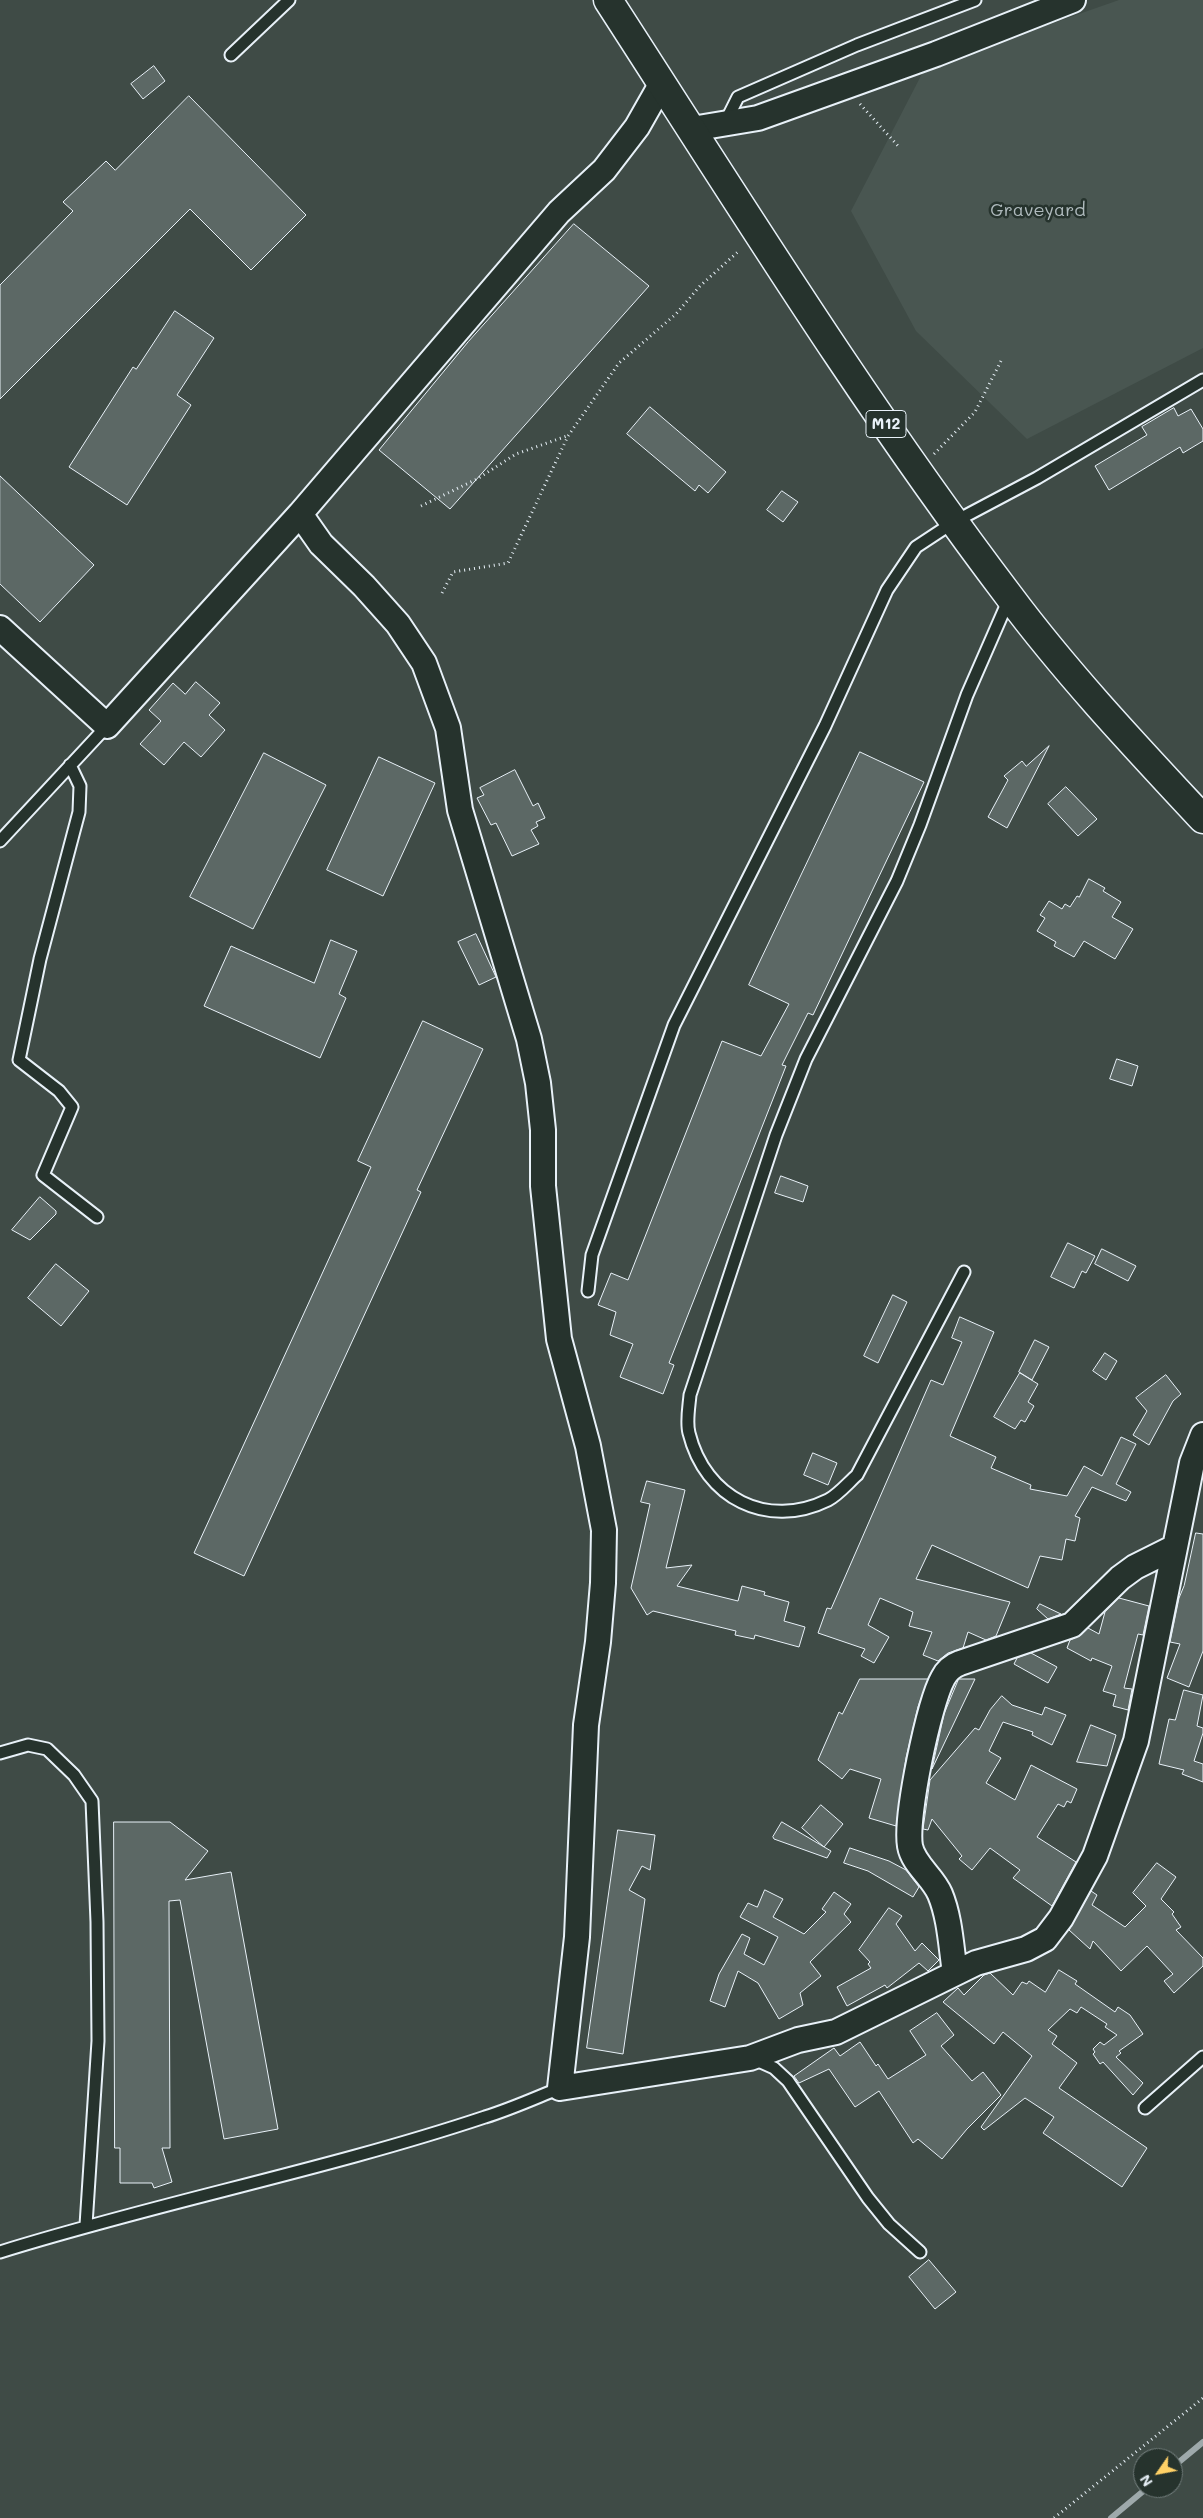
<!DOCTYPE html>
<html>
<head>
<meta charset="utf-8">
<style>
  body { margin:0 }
  #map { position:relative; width:1203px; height:2518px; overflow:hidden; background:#323e39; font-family:Mali,sans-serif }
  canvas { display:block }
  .north { position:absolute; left:1133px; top:2448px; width:50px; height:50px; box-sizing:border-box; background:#26332d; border:1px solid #747f7e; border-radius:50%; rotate:237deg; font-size:14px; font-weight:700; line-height:20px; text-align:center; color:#e8f1f8 }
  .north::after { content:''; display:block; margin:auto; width:18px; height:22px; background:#ffd166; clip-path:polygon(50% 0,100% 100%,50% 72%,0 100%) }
</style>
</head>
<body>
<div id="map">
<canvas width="1203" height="2518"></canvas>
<div class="north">N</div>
</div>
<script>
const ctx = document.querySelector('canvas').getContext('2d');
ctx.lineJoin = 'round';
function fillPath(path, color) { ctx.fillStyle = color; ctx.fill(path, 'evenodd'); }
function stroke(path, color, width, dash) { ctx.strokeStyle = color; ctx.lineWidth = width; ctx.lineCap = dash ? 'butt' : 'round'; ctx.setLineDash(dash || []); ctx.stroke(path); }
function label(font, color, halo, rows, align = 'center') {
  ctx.font = font + ' Mali,sans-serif'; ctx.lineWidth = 5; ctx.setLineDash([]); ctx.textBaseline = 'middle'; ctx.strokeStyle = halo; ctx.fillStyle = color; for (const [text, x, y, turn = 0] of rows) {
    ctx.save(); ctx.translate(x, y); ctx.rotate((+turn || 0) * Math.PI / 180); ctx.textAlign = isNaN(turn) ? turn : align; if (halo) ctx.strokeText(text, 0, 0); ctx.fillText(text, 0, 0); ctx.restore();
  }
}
fillPath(new Path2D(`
  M 0,0 L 1203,0 L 1203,2518 L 0,2518 ZM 1143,2458 L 1173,2458 L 1173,2488 L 1143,2488 Z`), '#3f4b46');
fillPath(new Path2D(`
  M 1119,0 L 1203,0 L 1203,348 L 1027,439 L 916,331 L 851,211 L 925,68 Z`), '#495651');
stroke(new Path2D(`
  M 1173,2467 L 1203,2442
  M 1111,2518 L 1147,2488`), '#9ea9ab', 6);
const building = new Path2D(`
  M 154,66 L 165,81 L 143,99 L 131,84 Z
  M 189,96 L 306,215 L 251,270 L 190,209 L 0,399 L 0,285 L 73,211 L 63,202 L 106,161 L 115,170 Z
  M 574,224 L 649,286 L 450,509 L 379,450 L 468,342 Z
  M 175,311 L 214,338 L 177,395 L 191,405 L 127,505 L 69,467 L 133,367 L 136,369 Z
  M 650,407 L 726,472 L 708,493 L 699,485 L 695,491 L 627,434 Z
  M 1174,408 L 1178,416 L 1191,409 L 1203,429 L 1203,441 L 1183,453 L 1180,447 L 1109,490 L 1095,466 L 1147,435 L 1142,427 Z
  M 0,476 L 94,565 L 40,622 L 0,584 Z
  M 782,491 L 798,502 L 783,522 L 767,510 Z
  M 196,682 L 220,703 L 209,715 L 225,730 L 201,757 L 184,742 L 164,765 L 140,744 L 161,721 L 149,710 L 173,683 L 185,694 Z
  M 1049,746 L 1007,828 L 988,817 L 1008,780 L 1004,776 L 1022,761 L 1026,766 Z
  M 860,752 L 924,782 L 813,1015 L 808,1013 L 782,1065 L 786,1066 L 669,1363 L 674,1365 L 663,1394 L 620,1377 L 633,1344 L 610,1335 L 616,1312 L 598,1305 L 611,1273 L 628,1280 L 722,1041 L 761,1056 L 789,1004 L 749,985 Z
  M 264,753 L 326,785 L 253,929 L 190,897 Z
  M 379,757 L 435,783 L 383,896 L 327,870 Z
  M 515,770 L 533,806 L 538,803 L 545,818 L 536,822 L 538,826 L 531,830 L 539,844 L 512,856 L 496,823 L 491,825 L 477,798 L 484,795 L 480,788 Z
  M 1066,787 L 1097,819 L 1078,836 L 1048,804 Z
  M 1089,879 L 1105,888 L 1103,891 L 1121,902 L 1112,917 L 1133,929 L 1115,959 L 1084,941 L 1074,957 L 1054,946 L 1056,942 L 1037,931 L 1045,918 L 1040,915 L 1049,901 L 1062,909 L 1065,904 L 1070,907 L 1077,896 L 1079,897 Z
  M 476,934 L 496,977 L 479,985 L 458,942 Z
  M 331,940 L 357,951 L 339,994 L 346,998 L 320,1058 L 204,1006 L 231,946 L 314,983 Z
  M 423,1021 L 483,1049 L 417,1190 L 421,1192 L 244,1576 L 194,1553 L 371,1167 L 358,1161 Z
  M 1117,1059 L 1138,1066 L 1132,1086 L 1110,1079 Z
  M 781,1176 L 808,1186 L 803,1202 L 775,1193 Z
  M 40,1197 L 56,1211 L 56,1214 L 30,1240 L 12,1230 Z
  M 1068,1243 L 1095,1256 L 1086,1273 L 1082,1271 L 1074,1288 L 1051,1277 Z
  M 1102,1249 L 1136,1266 L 1128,1281 L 1095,1264 Z
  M 56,1264 L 89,1291 L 61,1326 L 28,1298 Z
  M 893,1295 L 907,1302 L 878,1363 L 864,1356 Z
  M 960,1317 L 994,1332 L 950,1436 L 996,1457 L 991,1468 L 1031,1485 L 1030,1489 L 1067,1496 L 1084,1466 L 1102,1476 L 1121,1437 L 1136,1444 L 1116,1484 L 1131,1492 L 1126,1501 L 1092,1487 L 1075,1516 L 1080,1518 L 1075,1541 L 1066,1539 L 1062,1560 L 1040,1556 L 1028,1588 L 932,1545 L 916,1579 L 1010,1602 L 996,1636 L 986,1640 L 968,1632 L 963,1648 L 948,1653 L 938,1661 L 923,1655 L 932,1632 L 909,1626 L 913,1612 L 880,1598 L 868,1625 L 889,1637 L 874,1663 L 861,1656 L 865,1649 L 818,1633 L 827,1608 L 831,1609 L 931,1380 L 943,1385 L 962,1342 L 952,1338 Z
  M 1035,1340 L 1049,1347 L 1032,1380 L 1019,1372 Z
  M 1105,1353 L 1117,1361 L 1106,1380 L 1093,1371 Z
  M 1020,1373 L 1038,1384 L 1028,1402 L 1034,1406 L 1025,1422 L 1021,1420 L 1015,1429 L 994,1417 Z
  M 1166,1375 L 1181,1394 L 1173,1401 L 1149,1445 L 1133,1435 L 1147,1411 L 1136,1398 Z
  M 813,1453 L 837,1463 L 828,1485 L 804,1475 Z
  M 647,1481 L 685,1490 L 666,1568 L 692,1565 L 677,1586 L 738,1601 L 742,1586 L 765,1592 L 764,1595 L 789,1602 L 784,1621 L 805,1627 L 799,1647 L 755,1635 L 754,1639 L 735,1635 L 736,1631 L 653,1611 L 647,1615 L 631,1588 L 650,1504 L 641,1502 Z
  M 1196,1533 L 1203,1534 L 1203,1651 L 1189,1687 L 1167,1678 L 1180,1644 L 1170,1642 L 1179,1598 L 1184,1586 Z
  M 1119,1598 L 1149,1606 L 1143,1635 L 1138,1634 L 1124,1688 L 1132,1689 L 1128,1710 L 1113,1706 L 1116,1695 L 1103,1691 L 1112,1666 L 1092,1658 L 1091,1661 L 1067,1648 L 1070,1640 L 1081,1635 L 1088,1628 L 1099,1634 L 1105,1612 Z
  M 1040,1604 L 1061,1614 L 1048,1619 L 1037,1609 Z
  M 1031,1653 L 1057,1667 L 1048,1683 L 1014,1664 L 1017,1658 Z
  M 860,1679 L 928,1679 L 918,1707 L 906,1758 L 896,1826 L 869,1818 L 881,1779 L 850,1769 L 842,1779 L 818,1760 L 839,1712 L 842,1714 Z
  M 959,1679 L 975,1679 L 932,1769 L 944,1714 Z
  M 1184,1690 L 1203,1695 L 1197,1726 L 1203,1728 L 1203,1733 L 1194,1761 L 1203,1764 L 1203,1782 L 1182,1774 L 1184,1770 L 1159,1764 L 1169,1719 L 1175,1720 Z
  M 1002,1696 L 1012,1705 L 1042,1715 L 1045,1707 L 1066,1715 L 1052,1745 L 1032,1735 L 1033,1732 L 1003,1722 L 989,1751 L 1001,1758 L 986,1783 L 1015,1800 L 1031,1765 L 1077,1789 L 1071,1803 L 1067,1801 L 1064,1807 L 1058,1804 L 1037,1837 L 1076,1862 L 1052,1906 L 1013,1878 L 1020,1870 L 990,1848 L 972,1870 L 959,1859 L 962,1856 L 932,1819 L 928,1830 L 923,1829 L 930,1780 L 975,1728 L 979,1730 L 990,1710 Z
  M 1091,1725 L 1116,1735 L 1107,1766 L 1077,1762 Z
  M 821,1805 L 843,1824 L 824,1847 L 802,1828 Z
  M 114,1822 L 170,1822 L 208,1851 L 185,1880 L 231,1872 L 278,2129 L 224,2139 L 180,1900 L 169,1901 L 170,2148 L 162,2148 L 172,2182 L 154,2188 L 152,2183 L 120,2183 L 120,2148 L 115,2148 Z
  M 782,1822 L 831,1851 L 827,1858 L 774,1839 L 773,1837 Z
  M 618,1830 L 655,1835 L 650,1870 L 642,1866 L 629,1890 L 645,1899 L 623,2054 L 587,2048 Z
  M 850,1848 L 889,1861 L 906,1870 L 919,1887 L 913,1897 L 868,1871 L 844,1863 Z
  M 1157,1863 L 1176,1877 L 1161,1899 L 1174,1912 L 1172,1914 L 1181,1927 L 1176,1930 L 1203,1958 L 1203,1966 L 1174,1993 L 1164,1981 L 1173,1974 L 1147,1946 L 1121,1971 L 1093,1941 L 1090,1949 L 1069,1930 L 1091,1891 L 1097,1895 L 1092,1905 L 1125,1927 L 1146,1906 L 1133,1893 Z
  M 765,1890 L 783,1899 L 773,1917 L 804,1934 L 826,1912 L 822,1909 L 834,1892 L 851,1904 L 844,1914 L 851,1922 L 810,1962 L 821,1976 L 800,1993 L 803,2005 L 779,2019 L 758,1983 L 738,1971 L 725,2007 L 710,2001 L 719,1974 L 742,1934 L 750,1938 L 744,1954 L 764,1965 L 778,1937 L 740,1917 L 748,1903 L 757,1907 Z
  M 889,1908 L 902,1916 L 896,1924 L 915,1951 L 922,1943 L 939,1960 L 928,1971 L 919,1963 L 887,1988 L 885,1985 L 847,2006 L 837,1987 L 871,1968 L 868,1964 L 870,1962 L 859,1950 Z
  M 1059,1970 L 1077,1981 L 1075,1984 L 1115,2012 L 1118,2007 L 1130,2015 L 1143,2034 L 1119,2051 L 1121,2053 L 1116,2057 L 1143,2083 L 1133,2095 L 1103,2062 L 1100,2064 L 1093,2054 L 1095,2052 L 1093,2049 L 1100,2042 L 1104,2045 L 1117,2035 L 1105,2027 L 1107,2024 L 1081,2007 L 1077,2013 L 1070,2009 L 1048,2030 L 1057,2036 L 1052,2044 L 1077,2063 L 1059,2088 L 1147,2148 L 1122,2187 L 1043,2133 L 1054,2117 L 1025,2098 L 984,2130 L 981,2127 L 1032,2056 L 1003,2032 L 994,2044 L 943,2002 L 958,1988 L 964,1995 L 984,1975 L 990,1973 L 1013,1995 L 1022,1982 L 1027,1984 L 1029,1981 L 1045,1992 Z
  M 937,2013 L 954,2035 L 941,2046 L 972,2081 L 983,2072 L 1001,2095 L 967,2129 L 942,2159 L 918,2139 L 913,2143 L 879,2091 L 855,2107 L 829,2069 L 799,2083 L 794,2076 L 834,2048 L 840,2056 L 860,2042 L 876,2066 L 878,2064 L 888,2079 L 926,2055 L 910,2031 Z
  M 929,2260 L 956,2292 L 935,2309 L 909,2277 Z`);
fillPath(building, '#5c6865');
stroke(building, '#e8f1f8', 1);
const lane = new Path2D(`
  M 231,55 L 289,0
  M 725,123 L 738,97 L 857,45 L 975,0
  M 70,765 L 80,786 L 79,812 L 40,959 L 19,1060 L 59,1091 L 72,1107 L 43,1175 L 97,1217
  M 0,841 L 107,726
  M 964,1272 L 857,1475 C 848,1483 838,1495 828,1500 C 767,1530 705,1498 689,1433 C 686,1422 689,1407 690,1395 L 776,1135 L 806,1059 L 897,881 L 920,825 L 967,695 L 1009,599
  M 588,1291 L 592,1255 L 674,1025 L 825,726 L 887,590 L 916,547 L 954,522 L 1037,478 L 1203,380
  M 0,1753 L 28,1745 L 47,1749 L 74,1775 L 92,1801 L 97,1922 L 98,2041 L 86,2225
  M 754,2059 L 774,2068 L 788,2081 L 868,2198 L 889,2224 L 920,2252
  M 1145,2108 L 1203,2057
  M 0,2252 C 160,2202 326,2170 485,2117 C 511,2109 535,2098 560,2088`);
const street = new Path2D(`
  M 692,129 L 758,118 L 936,54 L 1073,0
  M 300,514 L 321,544 L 364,586 L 398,624 L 424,663 L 448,728 L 460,810 L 529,1039 L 538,1083 L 543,1130 L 543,1186 L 559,1339 L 588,1446 L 604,1530 L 603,1583 L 598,1642 L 586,1725 L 577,1937 L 560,2088 L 750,2058 L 798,2040 L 836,2032 L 976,1963 L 1026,1949 L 1045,1939 L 1061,1918 L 1095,1856 L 1136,1741 L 1192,1463 L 1203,1435
  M 0,628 L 107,726 L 300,514 L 559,212 L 604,170 L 637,127 L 662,83
  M 955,1973 C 951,1946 950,1918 940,1894 C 933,1877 913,1864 910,1846 C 905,1817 929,1703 943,1678 C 947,1670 952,1666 960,1663 L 1072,1625 L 1120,1578 L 1135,1567 L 1175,1547`);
const highway = new Path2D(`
  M 608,0 C 738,201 864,405 1009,596 C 1068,675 1136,747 1203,819`);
stroke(lane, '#e8f1f8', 15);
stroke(street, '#e8f1f8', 28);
stroke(highway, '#e8f1f8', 31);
stroke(new Path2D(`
  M 860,104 L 899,147
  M 934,454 L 975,412 L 1001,361
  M 421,506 L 477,479 L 516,454 L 567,436
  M 442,593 L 453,572 L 508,563 L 568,436 L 619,363 L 676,314 L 700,286 L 740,250
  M 1054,2518 L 1203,2398`), '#e8f1f8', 3, [1, 4]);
stroke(lane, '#26332d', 11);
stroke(street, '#26332d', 24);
stroke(highway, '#26332d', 28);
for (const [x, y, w] of [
  [886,424,40]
]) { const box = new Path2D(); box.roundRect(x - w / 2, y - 13.5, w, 27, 4); ctx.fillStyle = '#26332d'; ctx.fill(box); stroke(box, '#e8f1f8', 1); }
label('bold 16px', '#e8f1f8', null, [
  ["M12",886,424]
]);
label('18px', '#b0bbbe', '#26332d', [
  ["Graveyard",1038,210]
]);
</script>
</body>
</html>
